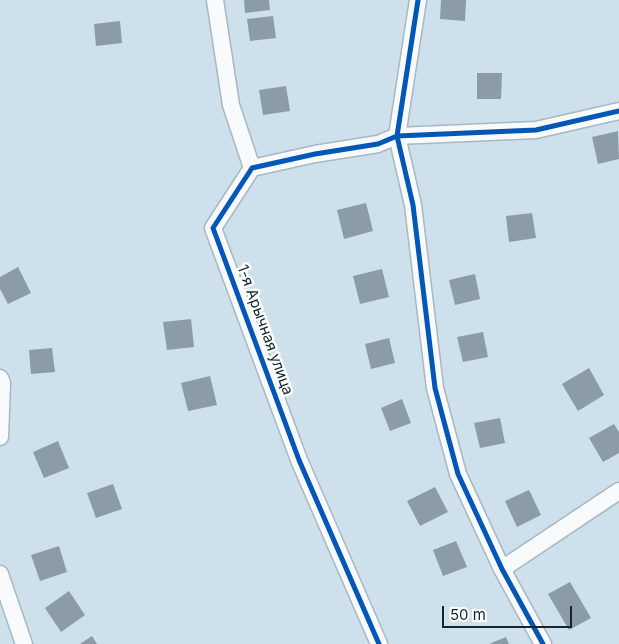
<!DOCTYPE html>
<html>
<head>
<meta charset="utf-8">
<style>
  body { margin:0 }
  #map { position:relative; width:619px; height:644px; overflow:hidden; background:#cde0ec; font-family:Inter,sans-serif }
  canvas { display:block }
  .scale { position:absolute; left:442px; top:606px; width:130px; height:22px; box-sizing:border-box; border:2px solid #14252f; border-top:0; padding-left:6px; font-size:15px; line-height:18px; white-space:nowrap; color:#14252f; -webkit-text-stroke:4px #fff; paint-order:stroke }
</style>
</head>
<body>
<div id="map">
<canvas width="619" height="644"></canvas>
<div class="scale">50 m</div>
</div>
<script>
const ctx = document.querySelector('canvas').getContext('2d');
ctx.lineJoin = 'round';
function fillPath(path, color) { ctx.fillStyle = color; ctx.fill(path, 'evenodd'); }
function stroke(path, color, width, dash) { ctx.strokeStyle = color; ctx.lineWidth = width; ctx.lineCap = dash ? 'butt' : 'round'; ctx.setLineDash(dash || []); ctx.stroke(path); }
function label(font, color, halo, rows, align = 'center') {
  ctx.font = font + ' Inter,sans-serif'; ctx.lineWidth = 5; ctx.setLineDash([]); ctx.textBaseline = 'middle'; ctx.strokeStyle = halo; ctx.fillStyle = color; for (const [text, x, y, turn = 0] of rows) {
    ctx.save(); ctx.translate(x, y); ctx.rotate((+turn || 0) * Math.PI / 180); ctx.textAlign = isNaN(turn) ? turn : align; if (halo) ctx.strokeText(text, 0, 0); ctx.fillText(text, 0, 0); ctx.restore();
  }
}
fillPath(new Path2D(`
  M 244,0 L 269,0 L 270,10 L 245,13 Z
  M 441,0 L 466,0 L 465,21 L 440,19 Z
  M 273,16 L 276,38 L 250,41 L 247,19 Z
  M 120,21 L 122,43 L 96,46 L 94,24 Z
  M 477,73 L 502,73 L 501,99 L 477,99 Z
  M 286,86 L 290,111 L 263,115 L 259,90 Z
  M 618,131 L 619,159 L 598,164 L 592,137 Z
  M 366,203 L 373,231 L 344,239 L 337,210 Z
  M 532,213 L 536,238 L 509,242 L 506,216 Z
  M 18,267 L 31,293 L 8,304 L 0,289 L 0,277 Z
  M 382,269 L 389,297 L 360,304 L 353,276 Z
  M 475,274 L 480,299 L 455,305 L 449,280 Z
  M 191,319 L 194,347 L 167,350 L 163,322 Z
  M 483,332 L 488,357 L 463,362 L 457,337 Z
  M 389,338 L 395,363 L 371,369 L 365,344 Z
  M 52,348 L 55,372 L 31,374 L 29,350 Z
  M 589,368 L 604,395 L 578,411 L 562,384 Z
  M 210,376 L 217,405 L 188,411 L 181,383 Z
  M 402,399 L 411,423 L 390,431 L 381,408 Z
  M 500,418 L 505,443 L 480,448 L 474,423 Z
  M 614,424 L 619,432 L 619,453 L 603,462 L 589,438 Z
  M 58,441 L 69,468 L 44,478 L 33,452 Z
  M 113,484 L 122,509 L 96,518 L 87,493 Z
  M 435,487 L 448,512 L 420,526 L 407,501 Z
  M 529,490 L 541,515 L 517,527 L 505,501 Z
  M 456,541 L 467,567 L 443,576 L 433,550 Z
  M 59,546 L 67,572 L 40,581 L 31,555 Z
  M 570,582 L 591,618 L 569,630 L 548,594 Z
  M 69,591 L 85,615 L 61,632 L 45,608 Z
  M 92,636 L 97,644 L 80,644 Z
  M 506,637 L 509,644 L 489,644 Z`), '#8b9ca6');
const minor = new Path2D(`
  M 215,0 L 231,105 L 252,168
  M 418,0 L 397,136 L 413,205 L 435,388 L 458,474 L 502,569 L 543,644
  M 0,378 L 2,383 L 0,437
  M 502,569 L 619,491
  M 0,574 L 24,644
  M 379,644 L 299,460 L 213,228 L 252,168 L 315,154 L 378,144 L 397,136 L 536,130 L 619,111`);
stroke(minor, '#a7b8c2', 19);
stroke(minor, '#f8fafc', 16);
stroke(new Path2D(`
  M 418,0 L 397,136 L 413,205 L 435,388 L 458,474 L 502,569 L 543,644
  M 379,644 L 299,460 L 213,228 L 252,168 L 315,154 L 378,144 L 397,136 L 536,130 L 619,111`), '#0057b8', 5);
label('15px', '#14252f', '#fff', [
  ["1-я Арычная улица",265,330,70]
]);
</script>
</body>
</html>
